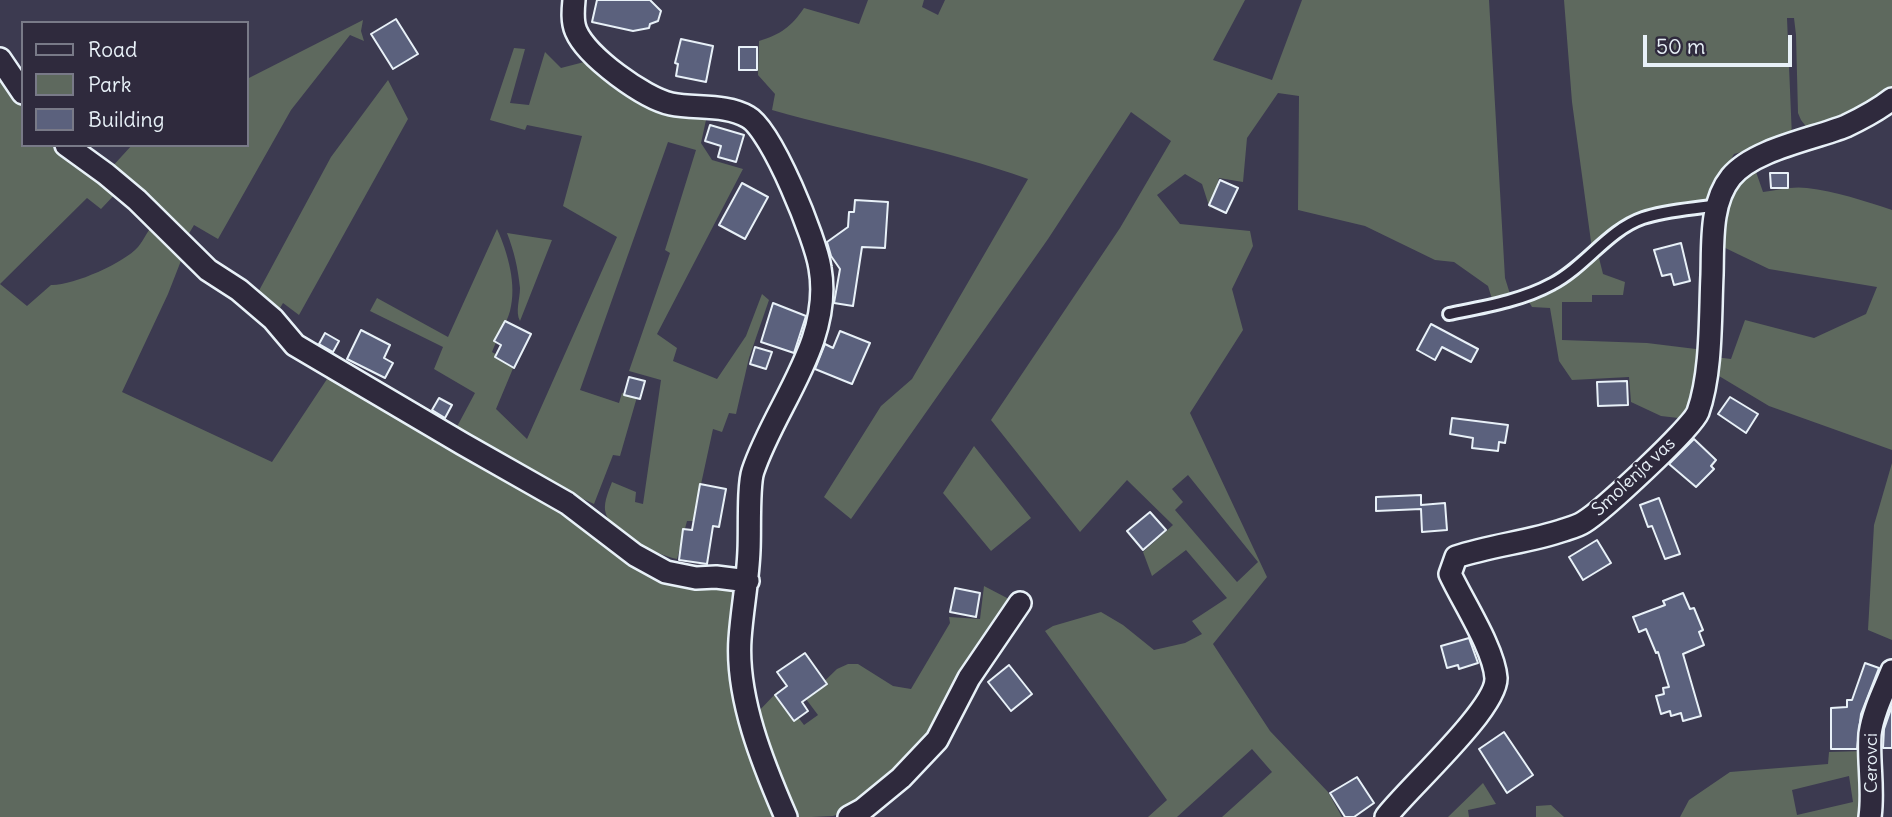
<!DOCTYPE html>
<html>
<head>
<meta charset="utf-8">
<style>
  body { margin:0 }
  #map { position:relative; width:1892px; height:817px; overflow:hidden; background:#3c3a50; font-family:Delius,sans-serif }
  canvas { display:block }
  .legend { position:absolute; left:21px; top:21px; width:228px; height:126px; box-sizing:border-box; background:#2f2a3d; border:2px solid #797a88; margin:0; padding:9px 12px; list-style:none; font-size:21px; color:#e8f1f8 }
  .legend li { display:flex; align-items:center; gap:14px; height:35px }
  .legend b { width:35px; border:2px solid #797a88 }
  .scale { position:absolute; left:1643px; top:35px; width:149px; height:32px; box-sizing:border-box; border:4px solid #e8f1f8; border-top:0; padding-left:9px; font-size:21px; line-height:24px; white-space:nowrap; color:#e8f1f8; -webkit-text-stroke:5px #2f2a3d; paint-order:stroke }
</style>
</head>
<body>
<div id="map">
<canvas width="1892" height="817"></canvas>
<ul class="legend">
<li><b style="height:9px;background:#2f2a3d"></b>Road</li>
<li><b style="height:19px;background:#5e695e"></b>Park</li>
<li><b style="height:19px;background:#5b617d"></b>Building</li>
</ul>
<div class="scale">50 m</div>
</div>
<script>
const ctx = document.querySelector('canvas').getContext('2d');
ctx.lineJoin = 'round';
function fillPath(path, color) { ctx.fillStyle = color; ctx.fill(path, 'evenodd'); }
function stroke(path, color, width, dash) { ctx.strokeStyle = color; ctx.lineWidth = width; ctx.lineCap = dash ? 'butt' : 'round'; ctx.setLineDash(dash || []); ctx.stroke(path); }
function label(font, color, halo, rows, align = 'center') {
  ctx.font = font + ' Delius,sans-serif'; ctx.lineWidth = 5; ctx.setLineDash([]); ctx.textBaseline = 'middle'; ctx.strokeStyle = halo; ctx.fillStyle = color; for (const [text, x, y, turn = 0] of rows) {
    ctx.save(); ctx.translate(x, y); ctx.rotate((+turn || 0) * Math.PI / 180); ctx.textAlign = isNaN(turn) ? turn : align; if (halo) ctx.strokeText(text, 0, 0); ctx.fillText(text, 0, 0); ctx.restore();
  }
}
fillPath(new Path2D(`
  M 868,0 L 924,0 L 922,7 L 938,15 L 945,0 L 1245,0 L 1213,60 L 1272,80 L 1302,0 L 1489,0 L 1505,278 L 1510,294 L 1492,299 L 1488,286 L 1454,262 L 1435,260 L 1365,226 L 1298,210 L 1299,96 L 1278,93 L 1247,138 L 1243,182 L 1219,178 L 1210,209 L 1202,184 L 1185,174 L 1157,195 L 1180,224 L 1250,231 L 1253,246 L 1232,289 L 1243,330 L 1190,413 L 1267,577 L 1213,644 L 1270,731 L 1328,792 L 1342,817 L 1222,817 L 1272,772 L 1252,749 L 1177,817 L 1148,817 L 1167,800 L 1045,631 L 1053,626 L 1101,612 L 1123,625 L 1154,650 L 1185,643 L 1202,634 L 1192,621 L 1227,598 L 1186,550 L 1152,576 L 1143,552 L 1173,525 L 1127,480 L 1080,532 L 991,420 L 1120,228 L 1171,141 L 1131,112 L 1048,239 L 851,519 L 824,497 L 881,406 L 912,379 L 1028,179 C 945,149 857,134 772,110 L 775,94 L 758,75 L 759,41 C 780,35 792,26 804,8 L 859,24 ZM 1188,475 L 1258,562 L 1237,582 L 1175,510 L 1183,502 L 1172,489 Z
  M 1564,0 L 1892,0 L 1892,88 L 1863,112 L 1808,129 L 1801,120 L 1798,113 L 1796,35 L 1794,18 L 1787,18 L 1792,138 L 1734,154 L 1722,175 L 1714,202 L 1658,211 L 1592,249 L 1572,102 Z
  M 363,20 L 361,31 L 364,41 L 350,35 L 291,110 L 218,239 L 194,225 L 184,242 L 111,168 L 132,145 L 247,145 L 247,79 Z
  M 514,48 L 525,49 L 510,103 L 529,105 L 545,52 L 561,68 L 588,61 C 627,106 651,107 706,120 L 701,143 L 712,160 L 743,169 L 657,334 L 677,348 L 673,361 L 717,379 L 746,336 L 762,294 L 769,300 L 749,358 L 736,414 L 729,413 L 722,432 L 713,429 L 693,521 L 687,521 L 677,559 C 656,554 608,535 605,510 C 604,501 609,490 612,482 L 636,492 L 635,502 L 643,504 L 661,380 L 629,371 L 670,253 L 665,250 L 696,150 L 668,142 L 580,390 L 619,403 L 622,393 L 637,397 L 620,456 L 613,455 L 594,504 L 512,466 L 453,434 L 475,393 L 434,369 L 443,347 L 370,311 L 377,298 L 448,337 L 497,229 C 508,253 517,285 510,311 C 506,325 497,339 492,352 L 514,366 L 496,409 L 527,439 L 617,237 L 563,206 L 582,136 L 527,125 L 525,130 L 490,120 Z
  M 0,67 L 23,100 L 23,145 L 57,145 L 119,190 L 101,209 L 87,198 L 0,284 L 27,306 L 51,285 C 72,286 124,263 138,247 C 144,240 147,231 154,224 L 184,253 L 168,294 L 122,392 L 272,462 L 331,373 L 616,543 L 734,585 L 740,595 L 758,776 L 773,817 L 0,817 Z
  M 388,80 L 408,119 L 299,315 L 283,303 L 276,315 L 255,298 L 331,157 Z
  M 1755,169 L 1763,192 C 1777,190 1792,186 1807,188 C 1835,191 1865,201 1892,210 L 1892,450 L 1769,406 L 1714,373 L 1715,357 L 1731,359 L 1745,320 L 1814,338 L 1866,314 L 1877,287 L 1769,269 L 1719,245 L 1725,199 L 1739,183 Z
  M 507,233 L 552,240 L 520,321 C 515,312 520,299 520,288 C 518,268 514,251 507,233 Z
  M 1598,254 L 1603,274 L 1625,282 L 1623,295 L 1592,295 L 1592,302 L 1562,302 L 1562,340 L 1647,343 L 1704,350 L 1687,419 L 1661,416 L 1631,402 L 1629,377 L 1572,380 L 1559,361 L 1550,308 L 1532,307 L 1526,297 L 1576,277 Z
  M 974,446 L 1031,518 L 991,551 L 943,493 Z
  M 1892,463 L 1892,640 L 1868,630 L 1874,525 Z
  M 984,586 L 1007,598 L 1010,605 C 971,668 906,794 833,816 C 820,817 803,817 789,817 L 756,714 L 778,691 L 804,725 L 818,715 L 806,699 L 837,669 L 848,664 L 858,664 L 893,686 L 911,689 L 950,623 L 949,617 L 980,619 Z
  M 1865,751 L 1865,817 L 1680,817 L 1689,800 L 1730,772 L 1828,764 L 1829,752 ZM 1849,776 L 1853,802 L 1797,815 L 1792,790 Z
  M 1483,783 L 1496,804 L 1468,810 L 1469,817 L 1448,817 Z
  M 1551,805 L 1564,817 L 1536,817 L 1536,806 Z`), '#5e695e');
const building = new Path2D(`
  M 597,0 L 650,0 L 661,11 L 658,21 L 650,24 L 649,28 L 633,31 L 592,22 Z
  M 396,19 L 418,54 L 393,69 L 371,34 Z
  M 681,39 L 713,46 L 706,82 L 676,76 L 678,64 L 675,63 Z
  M 739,47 L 757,47 L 757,70 L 739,70 Z
  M 710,125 L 744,135 L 736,162 L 718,157 L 721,146 L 705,141 Z
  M 1770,173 L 1788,173 L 1788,188 L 1771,188 Z
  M 1220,180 L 1238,188 L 1226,213 L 1209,205 Z
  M 742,183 L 768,197 L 745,239 L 719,225 Z
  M 855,200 L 888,202 L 885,248 L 862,247 L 853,306 L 834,303 L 840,269 L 831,256 L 827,242 L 848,227 L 849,212 L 854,212 Z
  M 1681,243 L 1690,281 L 1674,285 L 1671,274 L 1662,276 L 1654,250 Z
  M 773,303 L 806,316 L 794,353 L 761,342 Z
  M 505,321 L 531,334 L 514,368 L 495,357 L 501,345 L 494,341 Z
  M 1431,324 L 1478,349 L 1471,362 L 1442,347 L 1435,360 L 1417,350 Z
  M 361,330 L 390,345 L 384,358 L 393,363 L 385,378 L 347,359 Z
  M 840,331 L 870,343 L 852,384 L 815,369 L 825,344 L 833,348 Z
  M 325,333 L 339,341 L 333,352 L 319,344 Z
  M 755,347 L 772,352 L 766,369 L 750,364 Z
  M 629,377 L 645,381 L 640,399 L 624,395 Z
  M 1627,381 L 1628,405 L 1598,406 L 1597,382 Z
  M 1730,397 L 1758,414 L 1746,433 L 1718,414 Z
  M 439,398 L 452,405 L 445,418 L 432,410 Z
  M 1452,418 L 1508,425 L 1505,443 L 1499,442 L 1498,451 L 1472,448 L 1473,438 L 1450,434 Z
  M 1694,439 L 1716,460 L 1711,466 L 1714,469 L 1696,487 L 1669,464 Z
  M 700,484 L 726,489 L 719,527 L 713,526 L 707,564 L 679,560 L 683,529 L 692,530 Z
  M 1421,495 L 1421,505 L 1445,503 L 1447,530 L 1422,532 L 1421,509 L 1376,511 L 1376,497 Z
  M 1659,498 L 1680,554 L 1665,559 L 1652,526 L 1648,527 L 1640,505 Z
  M 1150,512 L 1166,530 L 1143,550 L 1127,531 Z
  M 1597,540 L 1611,563 L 1583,580 L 1569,557 Z
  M 955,588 L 980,593 L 976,617 L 950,612 Z
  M 1683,593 L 1690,609 L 1694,608 L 1703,630 L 1699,632 L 1704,645 L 1683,654 L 1701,716 L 1683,721 L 1681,713 L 1671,716 L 1670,711 L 1661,714 L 1656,696 L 1664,694 L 1663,688 L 1669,687 L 1658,652 L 1656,653 L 1646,629 L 1639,632 L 1633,617 L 1665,605 L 1663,601 Z
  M 1469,638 L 1478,663 L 1459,669 L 1458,665 L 1447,668 L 1441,646 Z
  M 805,653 L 827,684 L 802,702 L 808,711 L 794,721 L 775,695 L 787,686 L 777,672 Z
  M 1865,663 L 1879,668 L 1861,714 L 1857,749 L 1831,749 L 1831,708 L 1847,707 L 1847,700 L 1852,700 Z
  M 1009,665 L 1032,694 L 1011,711 L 988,682 Z
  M 1892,706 L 1892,748 L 1883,748 L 1884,729 Z
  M 1504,732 L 1533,775 L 1507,793 L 1479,749 Z
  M 1357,777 L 1374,803 L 1354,817 L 1345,817 L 1330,793 Z`);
fillPath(building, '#5b617d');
stroke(building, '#e8f1f8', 2);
const lane = new Path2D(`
  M 1449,314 C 1483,307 1521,301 1552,284 C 1585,267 1608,230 1643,218 C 1666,210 1694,209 1718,205`);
const street = new Path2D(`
  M 574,0 C 573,10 572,22 576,31 C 587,57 644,98 671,104 C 695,109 726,104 748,117 C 772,130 816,240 820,268 C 833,342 775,405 753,471 C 748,485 750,532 749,550 C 748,580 742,609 740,639 C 736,698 763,764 786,817
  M 0,59 L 23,93
  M 66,145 L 106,174 L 137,200 L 208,270 L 239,290 L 273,319 L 295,345 L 463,444 L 567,503 L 635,555 L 666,572 L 696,578 L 716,577 L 748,581
  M 849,817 L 862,810 L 901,778 L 937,740 L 969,678 L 1020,603
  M 1386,817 C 1406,790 1497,709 1496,678 C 1494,649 1463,602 1450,574 L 1456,557 C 1492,545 1529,542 1564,530 C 1570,528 1578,526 1584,522 C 1602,511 1692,428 1698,412 C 1712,372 1710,317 1712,275 C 1713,243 1710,203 1731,177 C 1754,149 1814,139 1846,126 C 1863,118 1878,110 1892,99
  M 1870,817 C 1874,789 1868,762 1870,734 C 1873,712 1884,691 1892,671`);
stroke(lane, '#e8f1f8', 16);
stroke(street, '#e8f1f8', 26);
stroke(lane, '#2f2a3d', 10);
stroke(street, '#2f2a3d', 21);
label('18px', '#e8f1f8', '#2f2a3d', [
  ["Smolenja vas",1634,477,-43],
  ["Cerovci",1872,763,-90]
]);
</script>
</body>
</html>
